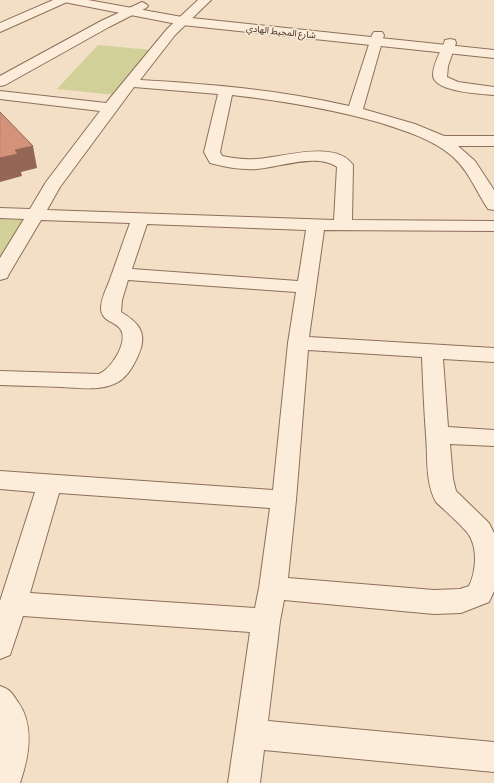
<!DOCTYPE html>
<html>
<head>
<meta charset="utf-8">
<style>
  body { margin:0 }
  canvas { display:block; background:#f2dfc6 }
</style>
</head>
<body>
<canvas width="494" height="783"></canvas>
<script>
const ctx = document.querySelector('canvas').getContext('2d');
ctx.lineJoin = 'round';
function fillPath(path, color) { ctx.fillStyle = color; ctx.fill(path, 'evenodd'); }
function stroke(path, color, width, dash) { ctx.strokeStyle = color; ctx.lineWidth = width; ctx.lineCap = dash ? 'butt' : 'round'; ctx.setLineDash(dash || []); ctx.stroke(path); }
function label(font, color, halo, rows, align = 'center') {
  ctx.font = font + ' "Crimson Pro","Noto Sans Arabic",serif'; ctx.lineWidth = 3.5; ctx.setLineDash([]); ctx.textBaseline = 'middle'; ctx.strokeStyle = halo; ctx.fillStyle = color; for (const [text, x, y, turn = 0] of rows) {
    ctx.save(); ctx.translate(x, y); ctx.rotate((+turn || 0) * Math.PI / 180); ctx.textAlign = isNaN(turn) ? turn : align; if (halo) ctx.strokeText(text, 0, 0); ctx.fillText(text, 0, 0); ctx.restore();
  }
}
fillPath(new Path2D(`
  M 98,45 L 151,50 L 115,95 L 57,89 Z
  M 0,219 L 24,220 L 0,263 Z`), '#d1d098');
const minor = new Path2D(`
  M 53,0 L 69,0 L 67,2 L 0,32 L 0,23 Z
  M 198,0 L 211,0 L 175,35 L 140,80 C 210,84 281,90 349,106 L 372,35 L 374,32 L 382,32 L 384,35 L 363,109 L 415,124 L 444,136 L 494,136 L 494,146 L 458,146 L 475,161 L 494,190 L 494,210 L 488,209 C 476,191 469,171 452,156 C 432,139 406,131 381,123 C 332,109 283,101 232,95 L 220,152 L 222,156 C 233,158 245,160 256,159 C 282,158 335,139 353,165 L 352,220 L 494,221 L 494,231 L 324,230 L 309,337 L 494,348 L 494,362 L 443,359 L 448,427 L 494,430 L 494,446 L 450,444 L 453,479 L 456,491 L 489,523 L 494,533 L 494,591 L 489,602 L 461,613 L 434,614 L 284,600 L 280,621 L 268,721 L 494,742 L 494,772 L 264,750 L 260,783 L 228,783 L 250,632 L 23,616 L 10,655 L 0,659 L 0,601 L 35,492 L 0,489 L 0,471 L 273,490 L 288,343 L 296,292 L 128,280 L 122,300 L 121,312 C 136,321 146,330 141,348 C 137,360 128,378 116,383 C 100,391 80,388 62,387 C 41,386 21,386 0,385 L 0,371 L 99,374 C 111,369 128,343 121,330 C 116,321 101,322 101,308 C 101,298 107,288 110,279 C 117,260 123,242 130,223 L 41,220 L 9,274 L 7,278 L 0,280 L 0,258 L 24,219 L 0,218 L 0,208 L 30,209 L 46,182 L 100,111 L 0,99 L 0,91 L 106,103 L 167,29 ZM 134,87 L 218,94 L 204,152 L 210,163 C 225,167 242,170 257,169 C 281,167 316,153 337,167 L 334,220 L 47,210 L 60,187 ZM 147,224 L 306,230 L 298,281 L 132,269 ZM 308,350 L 422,357 C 423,383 424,409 426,435 C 428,457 425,482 436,502 C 445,511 462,525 469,535 C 478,549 476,572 469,586 L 460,589 L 434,590 L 288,578 L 296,500 ZM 59,493 L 270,508 L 259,588 L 255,608 L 30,593 Z
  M 142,2 L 146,4 L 148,6 L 146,8 L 109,27 L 5,85 L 0,86 L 0,76 L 101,21 Z
  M 450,39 L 455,40 L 456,43 L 448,66 L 447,77 L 458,82 L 494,87 L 494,95 C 482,94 433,92 433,75 C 433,64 440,53 444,43 L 445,40 Z
  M 0,686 C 11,690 11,692 18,702 C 35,726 29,757 20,783 L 0,783 Z`);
const tertiary = new Path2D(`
  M 63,0 L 88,0 L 182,17 L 494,50 L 494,58 L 182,25 L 69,3 L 65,2 Z`);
stroke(minor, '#8f6f59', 2);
stroke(tertiary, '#8f6f59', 2);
fillPath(minor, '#fbedda');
fillPath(tertiary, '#fbedda');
fillPath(new Path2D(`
  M 33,146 L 37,168 L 21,172 L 22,176 L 0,182 L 0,158 L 15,150 Z`), '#946655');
const building = new Path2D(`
  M 0,112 L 33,146 L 15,150 L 18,154 L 0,158 Z`);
fillPath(building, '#d39279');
stroke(building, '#946655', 1);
label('9px', '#3e291e', '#f8ead6', [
  ["شارع المحيط الهادي",281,32,6]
]);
</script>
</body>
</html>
